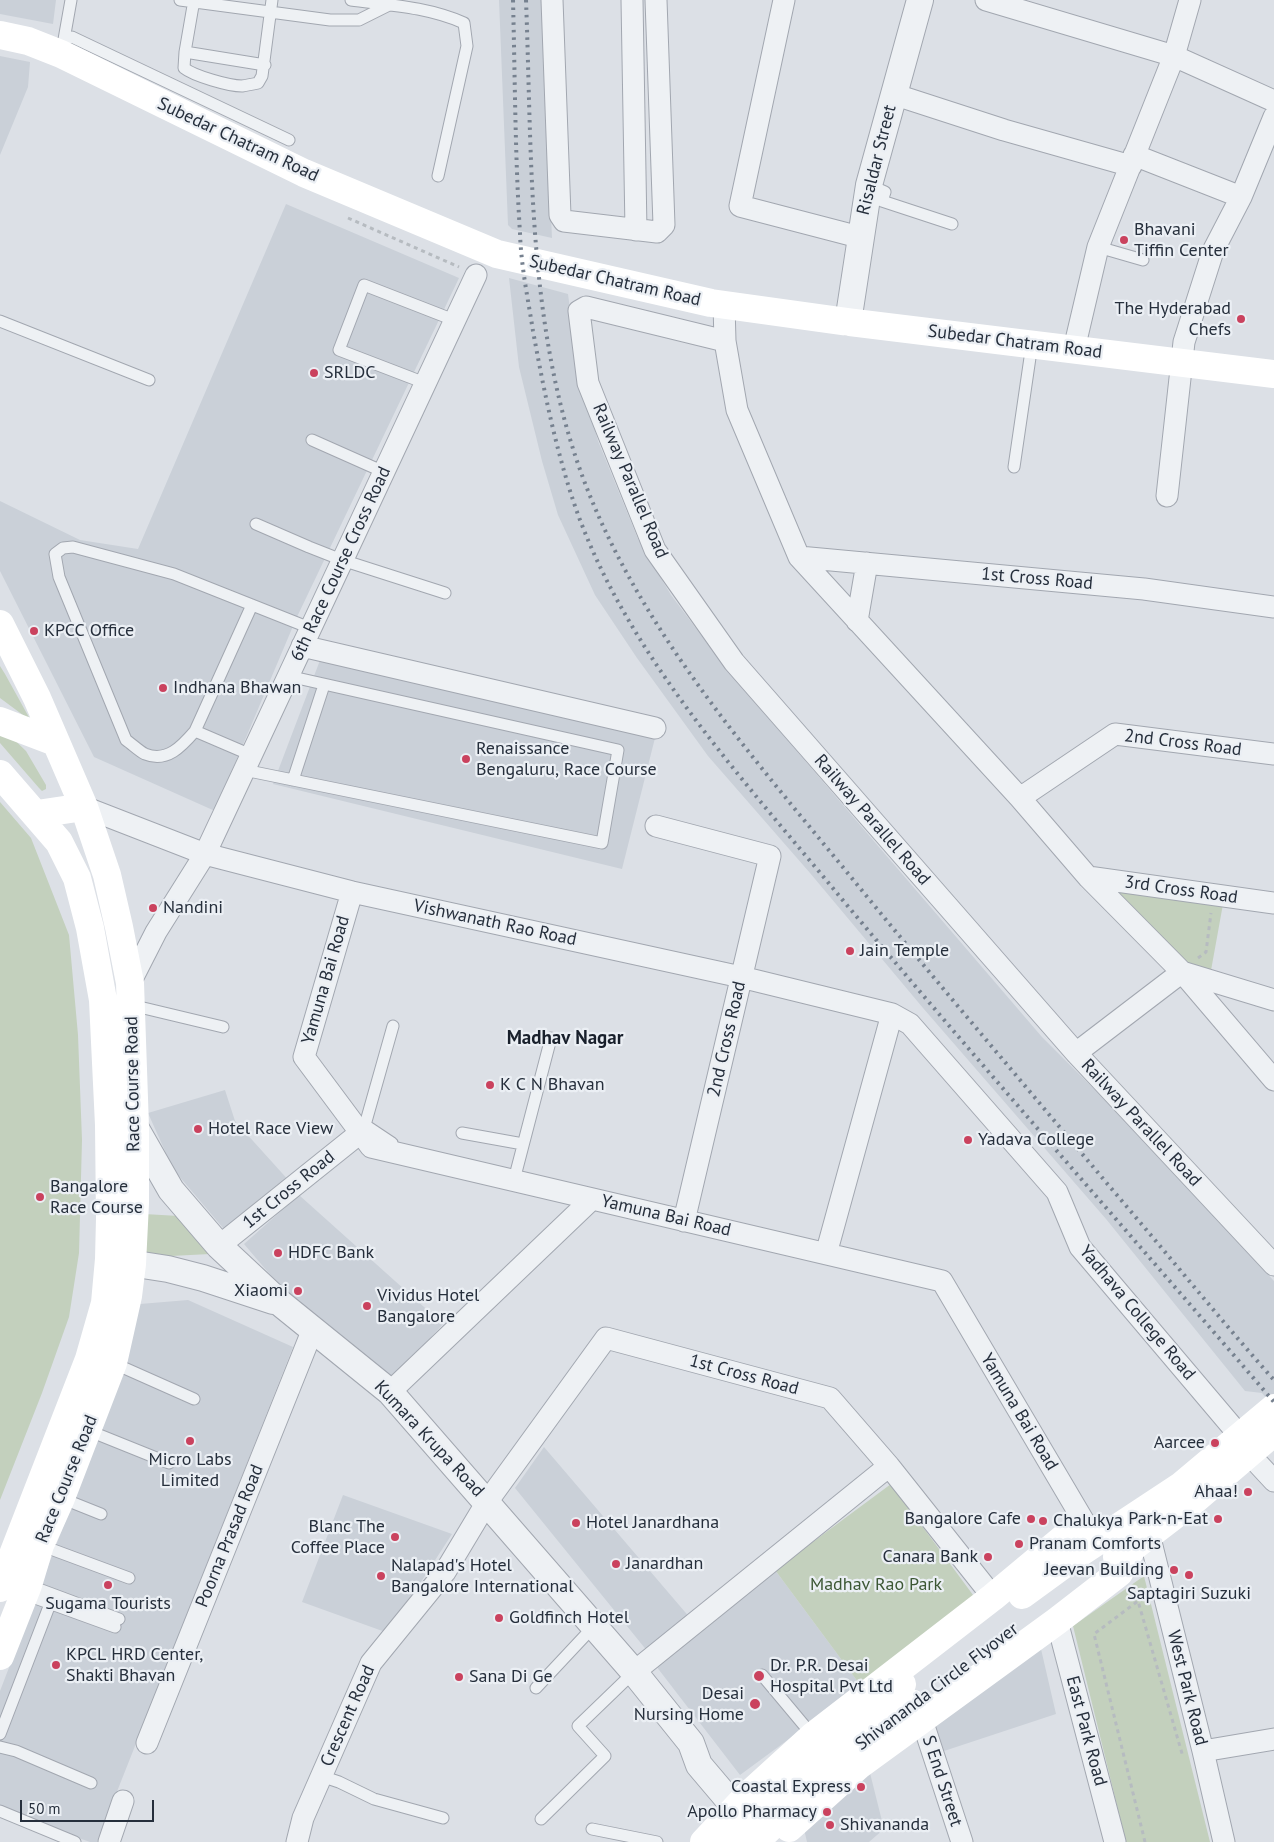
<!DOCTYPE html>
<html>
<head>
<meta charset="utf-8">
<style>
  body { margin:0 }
  #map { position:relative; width:1274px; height:1842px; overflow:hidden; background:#dce0e6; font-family:"PT Sans",sans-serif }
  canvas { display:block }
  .scale { position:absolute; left:20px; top:1800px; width:134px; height:22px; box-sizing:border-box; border:2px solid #262f3c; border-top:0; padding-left:6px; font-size:15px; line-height:18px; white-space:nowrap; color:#262f3c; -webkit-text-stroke:4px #ebeff4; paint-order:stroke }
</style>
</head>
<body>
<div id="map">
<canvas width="1274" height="1842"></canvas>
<div class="scale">50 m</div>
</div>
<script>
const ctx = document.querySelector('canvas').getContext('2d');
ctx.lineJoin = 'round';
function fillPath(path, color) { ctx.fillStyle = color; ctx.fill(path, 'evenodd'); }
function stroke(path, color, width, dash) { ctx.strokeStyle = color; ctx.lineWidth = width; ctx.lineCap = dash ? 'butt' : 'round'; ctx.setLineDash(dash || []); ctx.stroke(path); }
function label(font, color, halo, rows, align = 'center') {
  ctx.font = font + ' "PT Sans",sans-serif'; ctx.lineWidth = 4.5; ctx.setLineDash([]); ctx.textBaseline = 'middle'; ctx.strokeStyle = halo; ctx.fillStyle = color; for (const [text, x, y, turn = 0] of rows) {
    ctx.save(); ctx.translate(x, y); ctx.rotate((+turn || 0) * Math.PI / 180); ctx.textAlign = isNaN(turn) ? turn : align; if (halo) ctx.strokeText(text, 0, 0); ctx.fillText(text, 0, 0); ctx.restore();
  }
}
fillPath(new Path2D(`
  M 0,0 L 56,0 L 53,24 L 0,14 Z
  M 499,0 L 542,0 L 552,238 L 512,229 L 508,225 Z
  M 0,56 L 30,62 L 28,87 L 0,155 Z
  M 286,204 L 459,278 L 296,619 L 215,811 L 94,757 L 0,571 L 0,501 L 80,540 L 138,549 Z
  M 509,278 L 568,294 L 577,364 L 598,441 L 638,539 L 671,595 L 728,671 L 1042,1037 L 1118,1113 L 1274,1281 L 1274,1408 L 1262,1393 L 1245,1391 L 1106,1219 L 923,1008 L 810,873 L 708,756 L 637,658 L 595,595 L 558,515 L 542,461 L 519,367 Z
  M 322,655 L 656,734 L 622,869 L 273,784 Z
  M 225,1090 L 235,1121 L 291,1183 L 229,1235 L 173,1169 L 148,1113 Z
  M 299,1195 L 443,1324 L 389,1382 L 295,1304 L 244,1244 Z
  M 188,1300 L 293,1347 L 97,1842 L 90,1842 L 0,1810 L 0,1691 L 120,1379 L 140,1304 Z
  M 544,1447 L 691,1619 L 648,1652 L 515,1488 Z
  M 343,1495 L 452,1534 L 388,1633 L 302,1602 Z
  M 775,1570 L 861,1686 L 740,1775 L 656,1666 Z
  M 1041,1649 L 1056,1714 L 941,1752 L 935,1724 Z
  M 870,1773 L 884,1829 L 869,1842 L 807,1842 L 804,1829 Z`), '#cad0d8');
fillPath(new Path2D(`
  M 0,666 L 5,674 L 31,721 L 0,698 Z
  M 0,726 L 26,751 L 46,785 L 46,789 L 42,791 L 39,788 L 0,743 Z
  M 0,802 L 31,838 L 69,935 L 78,1035 L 82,1140 L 79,1253 L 69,1317 L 42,1393 L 0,1500 Z
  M 1110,887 L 1223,904 L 1210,976 L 1191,972 Z
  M 144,1214 L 179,1216 L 210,1254 L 171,1256 L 140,1255 Z
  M 891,1484 L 976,1599 L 861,1686 L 775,1570 Z
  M 1144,1576 L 1210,1842 L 1126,1842 L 1073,1626 Z`), '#c3d0bd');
const service = new Path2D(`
  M 180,0 L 330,20 L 359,20 L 389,5
  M 194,0 L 185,52 L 184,68 C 194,76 229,86 242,86 C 248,85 253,84 258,83 L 262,76 L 272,0
  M 351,0 C 389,5 428,7 464,23 L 467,46 L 438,176
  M 63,41 L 72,37 L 289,140
  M 63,45 L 71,0
  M 185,52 L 265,65
  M 869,185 L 885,192 L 882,201 L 952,224
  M 1098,247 L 1143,260
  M 0,321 L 149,380
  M 425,383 L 339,350 L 364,285 L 454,320
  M 312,440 L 384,472
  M 1014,467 L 1032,344
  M 256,524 L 309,547 L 342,560 L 445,593
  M 195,731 L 252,605
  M 251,755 L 195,731 C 182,746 167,763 145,754 C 139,751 132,744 126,740 L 59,577 L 55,554 L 63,548 L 73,547 L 174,574 L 310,628
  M 244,770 L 602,843 L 618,750 L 288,676
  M 293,780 L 324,685
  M 131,1005 L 223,1027
  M 462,1133 L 523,1144
  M 390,1151 L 392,1143 L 365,1125 L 393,1026
  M 514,1180 L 551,1038
  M 113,1363 L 194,1399
  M 87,1430 L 169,1463
  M 61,1498 L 101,1514
  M 40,1545 L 129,1578
  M 28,1585 L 119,1619
  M 24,1594 L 115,1627
  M 762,1675 L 813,1736
  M 536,1688 L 595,1625
  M 0,1734 L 50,1604
  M 0,1747 L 16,1751 L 91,1783
  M 321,1776 L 339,1782 L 374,1799 L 443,1818
  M 0,1811 L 75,1842
  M 541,1819 L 605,1756 L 578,1726 L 634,1672
  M 592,1829 L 657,1842`);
const minor = new Path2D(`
  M 552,0 L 560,215 L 564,221 L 657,232 L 664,225 L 656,0
  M 632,0 L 636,230
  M 784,0 L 740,206 L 859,237
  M 986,0 L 1174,56 L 1274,101
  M 893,94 L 1004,130 L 1131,166
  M 1134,155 L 1241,197
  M 724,305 L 725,341 L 737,410 L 799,557 L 1020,798 L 1088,877 L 1182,972 L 1274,1080
  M 725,341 L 586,307 L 579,311 L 588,383 L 655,550 L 734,662 L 1076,1053 L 1274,1265
  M 1074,349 L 1098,247 L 1174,56 L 1190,0
  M 1167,496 L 1184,342 L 1213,251 L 1241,197 L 1274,117
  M 799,557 L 1144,589 L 1274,607
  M 857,621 L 867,563
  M 302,646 L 655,728
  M 1020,798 L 1115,734 L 1274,754
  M 84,807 L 205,854 L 352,892 L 741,977 L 892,1014 L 910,1024 L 1057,1192 L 1080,1247 L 1240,1436
  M 656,826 L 770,856 L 684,1221
  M 1088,877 L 1274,903
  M 352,892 L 304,1057 L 371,1147 L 942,1281 L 1096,1542
  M 130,983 L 156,932 L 205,854 L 476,275
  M 1076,1053 L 1182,972 L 1274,1000
  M 219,1246 L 360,1133
  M 826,1254 L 892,1014
  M 390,1392 L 592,1199
  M 1249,1454 L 1274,1481
  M 1149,1534 L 1203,1751 L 1224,1842
  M 1057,1621 L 1115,1842
  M 634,1672 L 889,1466
  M 922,1720 L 962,1842
  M 147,1743 L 313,1329
  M 1203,1751 L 1274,1739
  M 109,1842 L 123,1801
  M 297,1842 L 303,1818 L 371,1663 L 445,1572 L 487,1502 L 606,1338 L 830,1398 L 889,1466 L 993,1597`);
const tertiary = new Path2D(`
  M 848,322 L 869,185 L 920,0
  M 135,1127 L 171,1190 L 219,1246 L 280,1303 L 390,1392 L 634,1672 L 691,1743 L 699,1765 L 749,1824
  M 110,1260 L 168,1269 L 203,1278 L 273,1301`);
stroke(service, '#a2a7b0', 13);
stroke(minor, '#a2a7b0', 23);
stroke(tertiary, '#a2a7b0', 28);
stroke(new Path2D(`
  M 348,218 L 459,267
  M 1198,958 L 1206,952 L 1211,913
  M 1145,1842 L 1094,1634 L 1138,1601 L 1183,1757`), '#b6bbc0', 3, [4, 4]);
stroke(service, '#eef1f4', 11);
stroke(minor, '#eef1f4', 21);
stroke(tertiary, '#eef1f4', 26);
stroke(new Path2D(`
  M 0,35 L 28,41 L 61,54 L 304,173 L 497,254 L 711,303 L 848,322 L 1274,374
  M 0,624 L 37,698 L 84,807 L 107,875 L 119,927 L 130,983 L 135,1127 L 135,1203 L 132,1264 L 128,1296 L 113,1363 L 61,1498 L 40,1545 L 28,1585 L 0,1656
  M 0,721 L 55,742
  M 0,774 L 59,842 L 77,878 L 90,928 L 103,1000 L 109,1125 L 110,1218 L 109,1259 L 105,1303 L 89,1359 L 0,1588
  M 37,814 L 84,807
  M 1117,1557 L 1132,1548 L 1192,1502 L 1274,1432
  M 1022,1595 L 1081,1552 L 1181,1486 L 1274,1408
  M 789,1828 L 858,1766 L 1057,1621 L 1119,1573 L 1132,1548
  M 704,1842 L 747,1796 L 813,1736 L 993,1597 L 1065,1537 L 1096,1542`), '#fff', 28);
stroke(new Path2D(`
  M 513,0 C 515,77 515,155 520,233 C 521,266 528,299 533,331 C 544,391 556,451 576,509 C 628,656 743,779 841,898 C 983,1068 1130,1234 1274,1402
  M 526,0 C 532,154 527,313 577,461 C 633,626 756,760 864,893 C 945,992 1028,1089 1110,1187 C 1165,1251 1218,1317 1274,1380`), '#76818f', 4, [2.5, 5]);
stroke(new Path2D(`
  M 726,1842 L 825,1747 L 902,1684
  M 755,1842 L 839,1761 L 913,1704`), '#fff', 28);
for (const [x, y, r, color] of [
  [1124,240,5,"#ca425e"],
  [1241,319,5,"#ca425e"],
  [314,373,5,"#ca425e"],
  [34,631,5,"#ca425e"],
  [163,688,5,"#ca425e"],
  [466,759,5,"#ca425e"],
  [153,908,5,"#ca425e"],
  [850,951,5,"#ca425e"],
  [490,1085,5,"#ca425e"],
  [198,1129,5,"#ca425e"],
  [968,1140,5,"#ca425e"],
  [40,1197,5,"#ca425e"],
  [278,1253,5,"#ca425e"],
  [298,1291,5,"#ca425e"],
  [367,1306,5,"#ca425e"],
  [190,1441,5,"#ca425e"],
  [1215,1443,5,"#ca425e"],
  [1248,1492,5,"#ca425e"],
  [1031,1519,5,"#ca425e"],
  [1218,1519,5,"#ca425e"],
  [1043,1521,5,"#ca425e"],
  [576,1523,5,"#ca425e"],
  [395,1537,5,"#ca425e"],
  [1019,1544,5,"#ca425e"],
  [988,1557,5,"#ca425e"],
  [616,1564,5,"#ca425e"],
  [1174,1570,5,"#ca425e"],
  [1189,1575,5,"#ca425e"],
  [381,1576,5,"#ca425e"],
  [108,1585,5,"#ca425e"],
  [499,1618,5,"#ca425e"],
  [56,1665,5,"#ca425e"],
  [759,1676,6,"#ca425e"],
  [459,1677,5,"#ca425e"],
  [755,1704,6,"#ca425e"],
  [861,1787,5,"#ca425e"],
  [827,1812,5,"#ca425e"],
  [830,1825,5,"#ca425e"]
]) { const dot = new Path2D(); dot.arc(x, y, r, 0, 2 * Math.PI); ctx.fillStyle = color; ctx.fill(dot); stroke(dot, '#ebeff4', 2); }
label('18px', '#262f3c', '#ebeff4', [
  ["Subedar Chatram Road",238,140,25],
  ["Risaldar Street",877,160,-76],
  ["Subedar Chatram Road",615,281,13],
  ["Subedar Chatram Road",1015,342,7],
  ["Railway Parallel Road",630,481,67],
  ["6th Race Course Cross Road",341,564,-65],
  ["1st Cross Road",1037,579,5],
  ["2nd Cross Road",1183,743,7],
  ["Railway Parallel Road",872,820,49],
  ["3rd Cross Road",1181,890,8],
  ["Vishwanath Rao Road",495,923,12],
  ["Yamuna Bai Road",326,980,-74],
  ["2nd Cross Road",727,1039,-77],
  ["Race Course Road",133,1084,-91],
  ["Railway Parallel Road",1141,1123,47],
  ["1st Cross Road",289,1190,-39],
  ["Yamuna Bai Road",666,1216,13],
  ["Yadhava College Road",1137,1313,50],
  ["1st Cross Road",744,1375,15],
  ["Yamuna Bai Road",1019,1412,59],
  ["Kumara Krupa Road",429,1439,47],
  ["Race Course Road",67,1479,-68],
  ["Poorna Prasad Road",230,1536,-68],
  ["Shivananda Circle Flyover",937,1687,-37],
  ["West Park Road",1187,1688,76],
  ["Crescent Road",348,1716,-66],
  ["East Park Road",1086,1731,75],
  ["S End Street",942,1781,72]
]);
label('18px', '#262f3c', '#ebeff4', [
  ["Bhavani",1134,230],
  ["Tiffin Center",1134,251],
  ["The Hyderabad",1231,309,"right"],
  ["Chefs",1231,330,"right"],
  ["SRLDC",324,373],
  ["KPCC Office",44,631],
  ["Indhana Bhawan",173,688],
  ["Renaissance",476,749],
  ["Bengaluru, Race Course",476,770],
  ["Nandini",163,908],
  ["Jain Temple",860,951],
  ["K C N Bhavan",500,1085],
  ["Hotel Race View",208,1129],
  ["Yadava College",978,1140],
  ["Bangalore",50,1187],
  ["Race Course",50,1208],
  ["HDFC Bank",288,1253],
  ["Xiaomi",288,1291,"right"],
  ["Vividus Hotel",377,1296],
  ["Bangalore",377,1317],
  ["Aarcee",1205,1443,"right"],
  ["Micro Labs",190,1460,"center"],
  ["Limited",190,1481,"center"],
  ["Ahaa!",1238,1492,"right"],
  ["Bangalore Cafe",1021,1519,"right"],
  ["Park-n-Eat",1208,1519,"right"],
  ["Chalukya",1053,1521],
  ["Hotel Janardhana",586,1523],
  ["Blanc The",385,1527,"right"],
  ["Coffee Place",385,1548,"right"],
  ["Pranam Comforts",1029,1544],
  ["Canara Bank",978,1557,"right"],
  ["Janardhan",626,1564],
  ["Nalapad's Hotel",391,1566],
  ["Bangalore International",391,1587],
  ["Jeevan Building",1164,1570,"right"],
  ["Saptagiri Suzuki",1189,1594,"center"],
  ["Sugama Tourists",108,1604,"center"],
  ["Goldfinch Hotel",509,1618],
  ["KPCL HRD Center,",66,1655],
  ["Shakti Bhavan",66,1676],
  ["Dr. P.R. Desai",770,1666],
  ["Hospital Pvt Ltd",770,1687],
  ["Sana Di Ge",469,1677],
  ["Desai",744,1694,"right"],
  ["Nursing Home",744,1715,"right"],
  ["Coastal Express",851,1787,"right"],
  ["Apollo Pharmacy",817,1812,"right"],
  ["Shivananda",840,1825]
], 'left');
label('18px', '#3c5734', '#ebeff4', [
  ["Madhav Rao Park",876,1585]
]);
label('bold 19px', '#19202c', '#ebeff4', [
  ["Madhav Nagar",565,1039]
]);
</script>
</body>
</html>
